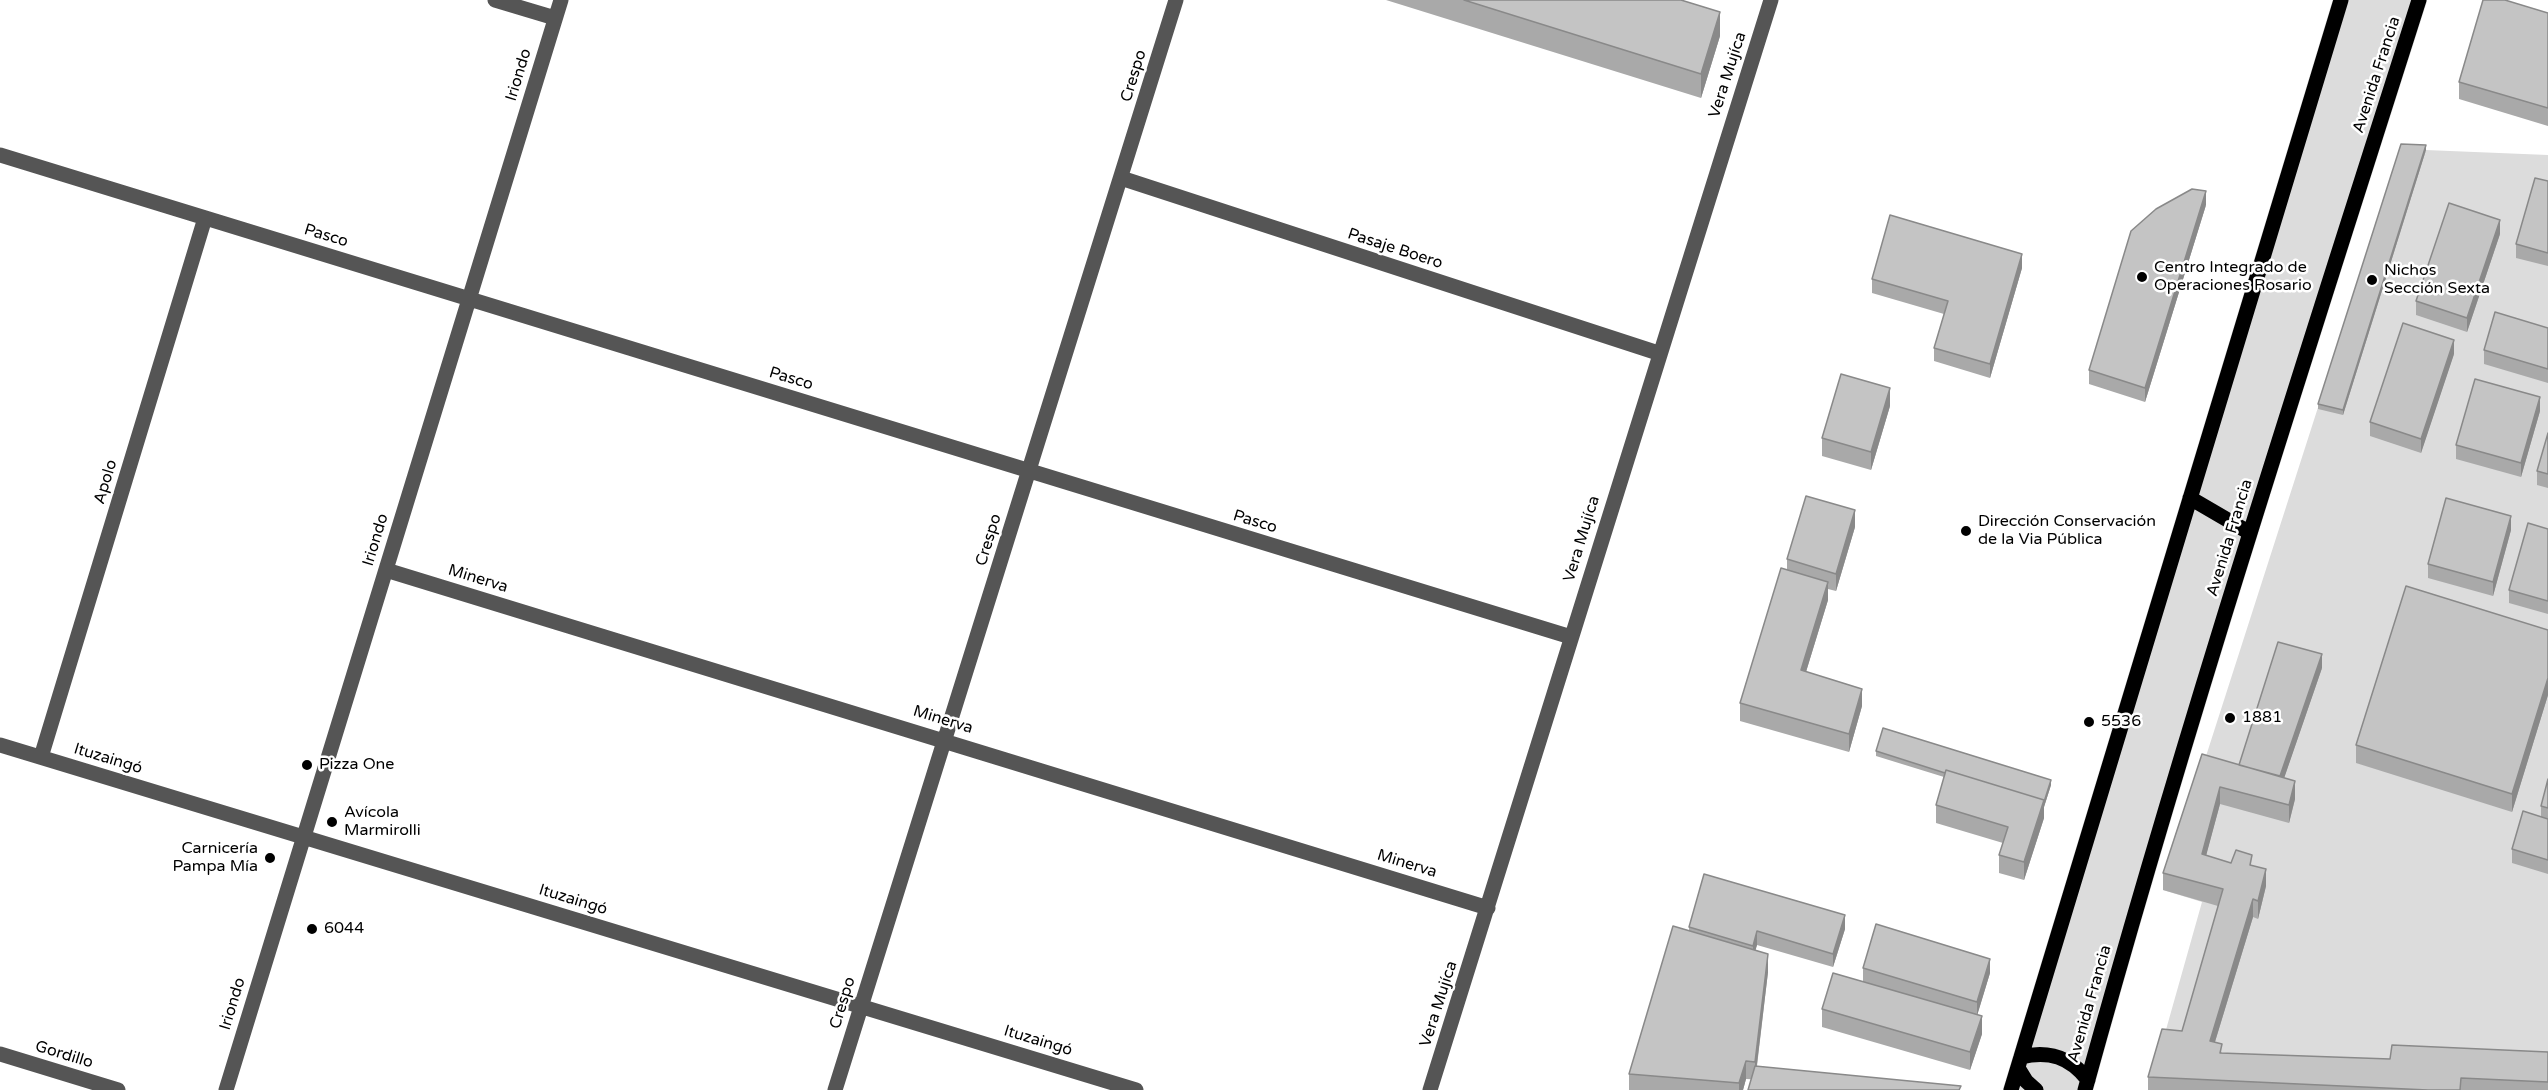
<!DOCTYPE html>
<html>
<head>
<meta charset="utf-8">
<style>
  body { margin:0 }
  canvas { display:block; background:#fff }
</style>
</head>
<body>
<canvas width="2548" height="1090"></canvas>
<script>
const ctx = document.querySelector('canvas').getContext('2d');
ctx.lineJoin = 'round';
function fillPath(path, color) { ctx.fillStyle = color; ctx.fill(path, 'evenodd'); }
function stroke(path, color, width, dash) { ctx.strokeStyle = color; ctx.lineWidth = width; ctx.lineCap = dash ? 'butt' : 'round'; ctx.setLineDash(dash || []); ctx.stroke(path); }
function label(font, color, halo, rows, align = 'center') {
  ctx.font = font + ' "Varela Round",sans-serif'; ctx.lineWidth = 5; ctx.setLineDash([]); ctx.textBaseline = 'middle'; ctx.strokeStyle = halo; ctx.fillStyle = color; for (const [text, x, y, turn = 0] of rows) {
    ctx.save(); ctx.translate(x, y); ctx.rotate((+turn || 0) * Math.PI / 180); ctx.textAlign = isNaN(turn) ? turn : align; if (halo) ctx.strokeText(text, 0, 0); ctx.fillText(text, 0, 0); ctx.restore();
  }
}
fillPath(new Path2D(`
  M 2341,0 L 2419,0 L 2085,1090 L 2011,1090 Z
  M 2401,149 L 2548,155 L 2548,1090 L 2149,1090 L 2202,902 L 2163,890 Z`), '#dcdcdc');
const major = new Path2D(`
  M 2190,498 L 2250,533
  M 2021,1057 C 2049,1050 2070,1057 2088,1080
  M 2018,1068 L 2026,1081 L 2036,1090
  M 2011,1090 L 2341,0
  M 2085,1090 C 2186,724 2304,362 2419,0`);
stroke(major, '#dbdbdb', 16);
stroke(new Path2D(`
  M 495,0 L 555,18
  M 0,155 L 1571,637
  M 1121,178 L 1658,353
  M 386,570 L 1488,908
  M 0,745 L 1136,1090
  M 41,757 L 205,218
  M 0,1054 L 118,1090
  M 226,1090 L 561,0
  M 835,1090 L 1176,0
  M 1430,1090 C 1546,727 1655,363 1771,0`), '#555', 15);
stroke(major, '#000', 15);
fillPath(new Path2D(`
  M 1386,0 L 1681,0 L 1720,36 L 1701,98 Z
  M 2548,13 L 2548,126 L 2459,99 L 2459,82 Z
  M 2426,150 L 2343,415 L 2318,409 L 2318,404 Z
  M 2548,181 L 2548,266 L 2516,258 L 2516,244 Z
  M 2206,205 L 2145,402 L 2089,384 L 2089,370 Z
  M 2500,234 L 2467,332 L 2416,315 L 2416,301 Z
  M 2022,268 L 1990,378 L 1934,361 L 1934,348 L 1944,314 L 1872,293 L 1872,279 Z
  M 2548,328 L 2548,383 L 2484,364 L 2484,350 Z
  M 2454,354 L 2421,453 L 2370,436 L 2370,422 Z
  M 1890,406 L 1871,470 L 1822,456 L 1822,438 Z
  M 2540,411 L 2521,477 L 2456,459 L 2456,445 Z
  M 2548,433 L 2548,488 L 2537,485 L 2537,471 Z
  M 1855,527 L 1836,591 L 1828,589 L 1828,600 L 1806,672 L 1862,706 L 1849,752 L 1740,721 L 1740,703 L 1787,570 L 1787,559 Z
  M 2548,529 L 2548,614 L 2509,603 L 2509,590 Z
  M 2511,530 L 2493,596 L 2428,578 L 2428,564 Z
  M 2548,630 L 2548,695 L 2512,812 L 2356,763 L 2356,745 Z
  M 2322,668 L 2284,778 L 2295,799 L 2289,823 L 2220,804 L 2206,855 L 2231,863 L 2252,866 L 2266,886 L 2258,919 L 2253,917 L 2215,1042 L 2222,1053 L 2390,1059 L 2548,1052 L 2548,1090 L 2148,1090 L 2148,1077 L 2182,1031 L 2218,906 L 2163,890 L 2163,873 L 2202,754 L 2239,765 Z
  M 1876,751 L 2051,785 L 2044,807 L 2044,818 L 2024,880 L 1999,873 L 1999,855 L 2003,843 L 1936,823 L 1936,805 L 1944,777 L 1876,756 Z
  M 2548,779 L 2548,874 L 2512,863 L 2512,849 L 2541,816 L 2541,806 Z
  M 1689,927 L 1845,929 L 1833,967 L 1757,945 L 1755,950 L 1768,972 L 1757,1066 L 1961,1090 L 1746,1079 L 1743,1090 L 1629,1090 L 1629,1074 L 1689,931 Z
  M 1863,968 L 1990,973 L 1977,1015 L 1982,1034 L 1970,1070 L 1822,1027 L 1822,1009 L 1863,981 Z`), '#a9a9a9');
fillPath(new Path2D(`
  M 1720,12 L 1720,36 L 1701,98 L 1701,74 Z
  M 2426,145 L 2426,150 L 2343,415 L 2343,410 Z
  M 2206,191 L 2206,205 L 2145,402 L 2145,388 Z
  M 2500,220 L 2500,234 L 2467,332 L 2467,318 Z
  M 2022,254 L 2022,268 L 1990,378 L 1990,364 Z
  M 2454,340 L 2454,354 L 2421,453 L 2421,439 Z
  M 1890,388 L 1890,406 L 1871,470 L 1871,452 Z
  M 2540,397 L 2540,411 L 2521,477 L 2521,463 Z
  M 1855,510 L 1855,527 L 1836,591 L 1836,574 Z
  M 2511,516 L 2511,530 L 2493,596 L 2493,582 Z
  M 1828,582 L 1828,600 L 1801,688 L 1801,670 Z
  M 2322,654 L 2322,668 L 2279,793 L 2279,779 Z
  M 2548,678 L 2548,695 L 2512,812 L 2512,794 Z
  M 1862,689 L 1862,706 L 1849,752 L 1849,734 Z
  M 2051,780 L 2051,785 L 2044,807 L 2044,818 L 2024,880 L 2024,862 Z
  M 2295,781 L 2295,799 L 2289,823 L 2289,805 Z
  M 2220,787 L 2220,804 L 2202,871 L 2202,854 Z
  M 2266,869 L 2266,886 L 2258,919 L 2258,901 Z
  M 2253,899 L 2253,917 L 2210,1058 L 2210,1041 Z
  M 1845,915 L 1845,929 L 1833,967 L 1833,954 Z
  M 1757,931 L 1757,945 L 1753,960 L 1753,946 Z
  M 1768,954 L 1768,972 L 1755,1080 L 1755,1062 Z
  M 1990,959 L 1990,973 L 1977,1016 L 1977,1002 Z
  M 1982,1016 L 1982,1034 L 1970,1070 L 1970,1052 Z
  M 1746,1061 L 1746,1079 L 1743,1090 L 1739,1090 L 1739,1083 Z`), '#898989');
const building = new Path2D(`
  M 1464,0 L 1681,0 L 1720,12 L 1701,74 Z
  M 2483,0 L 2505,0 L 2548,13 L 2548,108 L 2459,82 Z
  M 2401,144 L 2426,145 L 2343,410 L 2318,404 Z
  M 2535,178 L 2548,181 L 2548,253 L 2516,244 Z
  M 2192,189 L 2206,191 L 2145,388 L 2089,370 L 2131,231 L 2156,209 Z
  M 2449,203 L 2500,220 L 2467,318 L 2416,301 Z
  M 1890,215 L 2022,254 L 1990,364 L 1934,348 L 1948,301 L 1872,279 Z
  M 2495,312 L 2548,328 L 2548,369 L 2484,350 Z
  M 2403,323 L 2454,340 L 2421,439 L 2370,422 Z
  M 1841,374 L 1890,388 L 1871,452 L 1822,438 Z
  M 2475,379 L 2540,397 L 2521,463 L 2456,445 Z
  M 2548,433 L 2548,474 L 2537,471 Z
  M 1806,496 L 1855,510 L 1836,574 L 1787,559 Z
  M 2446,498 L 2511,516 L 2493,582 L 2428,564 Z
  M 2528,523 L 2548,529 L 2548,601 L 2509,590 Z
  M 1781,568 L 1828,582 L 1801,670 L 1862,689 L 1849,734 L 1740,703 Z
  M 2406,586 L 2548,630 L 2548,678 L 2512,794 L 2356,745 Z
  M 2278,642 L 2322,654 L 2280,776 L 2239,765 Z
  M 1883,728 L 2051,780 L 2044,802 L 2044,800 L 1946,770 L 1945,773 L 1876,751 Z
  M 2202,754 L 2295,781 L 2289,805 L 2220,787 L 2202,854 L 2231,863 L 2236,850 L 2252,855 L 2250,865 L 2266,869 L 2258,901 L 2253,899 L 2210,1041 L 2222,1044 L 2220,1053 L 2390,1059 L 2392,1045 L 2548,1052 L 2548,1082 L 2461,1078 L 2460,1090 L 2428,1090 L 2148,1077 L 2162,1029 L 2182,1031 L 2223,889 L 2163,873 Z
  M 1946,770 L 2044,800 L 2024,862 L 1999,855 L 2008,827 L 1936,805 Z
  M 2548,779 L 2548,808 L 2541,806 Z
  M 2523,811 L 2548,819 L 2548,860 L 2512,849 Z
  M 1704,874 L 1845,915 L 1833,954 L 1757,931 L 1753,946 L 1689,927 Z
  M 1876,924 L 1990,959 L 1977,1002 L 1863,968 Z
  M 1673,926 L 1768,954 L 1755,1062 L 1746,1061 L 1739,1083 L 1629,1074 Z
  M 1833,973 L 1982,1016 L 1970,1052 L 1822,1009 Z
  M 1755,1066 L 1961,1086 L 1959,1090 L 1748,1090 Z`);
fillPath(building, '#c4c4c4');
stroke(building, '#898989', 1.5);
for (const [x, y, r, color] of [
  [2142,277,6,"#000"],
  [2372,280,6,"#000"],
  [1966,531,6,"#000"],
  [2230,718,6,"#000"],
  [2089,722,6,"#000"],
  [307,765,6,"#000"],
  [332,822,6,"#000"],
  [270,858,6,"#000"],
  [312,929,6,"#000"]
]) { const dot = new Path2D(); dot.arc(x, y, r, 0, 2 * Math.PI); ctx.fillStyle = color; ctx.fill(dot); stroke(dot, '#fff', 2); }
label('16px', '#000', '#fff', [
  ["Iriondo",519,75,-73],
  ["Vera Mujíca",1728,75,-72],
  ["Avenida Francia",2377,75,-72],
  ["Crespo",1134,76,-73],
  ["Pasco",326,236,17],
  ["Pasaje Boero",1395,249,18],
  ["Pasco",791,379,17],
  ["Apolo",106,482,-73],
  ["Pasco",1255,522,17],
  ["Avenida Francia",2230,538,-73],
  ["Vera Mujíca",1582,539,-73],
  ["Iriondo",376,540,-73],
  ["Crespo",989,540,-73],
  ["Minerva",478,579,17],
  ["Minerva",943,720,17],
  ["Ituzaingó",108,759,17],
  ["Minerva",1407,864,17],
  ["Ituzaingó",573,900,17],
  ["Crespo",843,1003,-73],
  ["Iriondo",233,1004,-73],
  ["Vera Mujíca",1439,1004,-72],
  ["Avenida Francia",2090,1004,-74],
  ["Ituzaingó",1038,1041,17],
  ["Gordillo",64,1055,17]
]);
label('16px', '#000', '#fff', [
  ["Centro Integrado de",2154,268],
  ["Operaciones Rosario",2154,286],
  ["Nichos",2384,271],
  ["Sección Sexta",2384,289],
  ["Dirección Conservación",1978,522],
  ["de la Via Pública",1978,540],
  ["1881",2242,718],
  ["5536",2101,722],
  ["Pizza One",319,765],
  ["Avícola",344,813],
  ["Marmirolli",344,831],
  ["Carnicería",258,849,"right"],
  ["Pampa Mía",258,867,"right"],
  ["6044",324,929]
], 'left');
</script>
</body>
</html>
